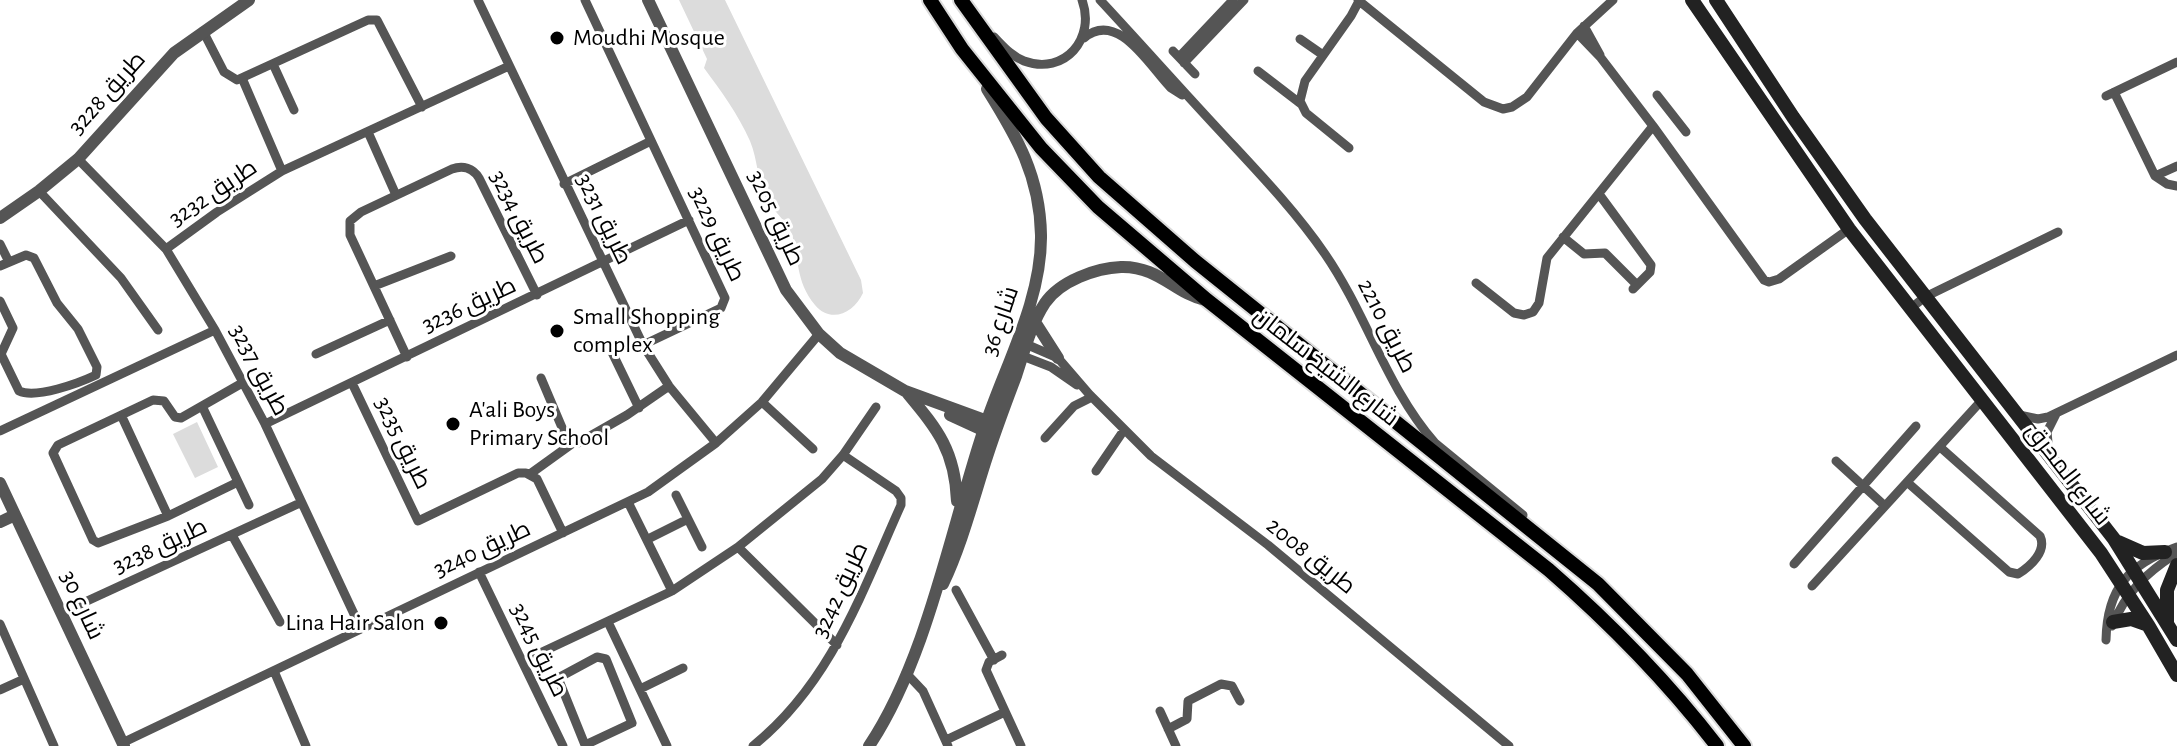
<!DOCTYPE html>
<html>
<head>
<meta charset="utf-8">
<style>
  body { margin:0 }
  canvas { display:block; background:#fff }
</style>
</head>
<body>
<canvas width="2177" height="746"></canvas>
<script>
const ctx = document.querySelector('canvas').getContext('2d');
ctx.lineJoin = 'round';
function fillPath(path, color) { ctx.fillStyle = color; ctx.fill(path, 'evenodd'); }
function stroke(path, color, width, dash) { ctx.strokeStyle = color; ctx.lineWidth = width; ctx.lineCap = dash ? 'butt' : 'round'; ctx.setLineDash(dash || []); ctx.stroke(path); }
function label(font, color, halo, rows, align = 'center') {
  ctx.font = font + ' "Alegreya Sans",Cairo,sans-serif'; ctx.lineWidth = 6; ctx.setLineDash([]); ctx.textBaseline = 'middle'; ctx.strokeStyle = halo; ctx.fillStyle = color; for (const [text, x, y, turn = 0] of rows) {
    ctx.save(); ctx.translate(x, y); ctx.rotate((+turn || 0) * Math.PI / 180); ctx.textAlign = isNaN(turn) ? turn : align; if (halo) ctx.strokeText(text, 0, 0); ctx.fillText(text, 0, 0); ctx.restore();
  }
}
fillPath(new Path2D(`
  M 679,0 L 725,0 L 861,280 L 863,293 C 854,313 831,324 815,305 C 795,280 800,261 792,235 C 788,222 774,212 767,200 C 757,181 758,160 750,141 C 738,114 721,91 704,68 L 707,59 Z
  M 197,422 L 218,467 L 195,478 L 173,434 Z`), '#dcdcdc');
const primary = new Path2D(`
  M 930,0 L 962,49 L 1041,148 L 1098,207 L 1207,300 L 1549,570 C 1611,624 1667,681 1717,746
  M 961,0 L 1046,118 L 1099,177 L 1195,261 L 1598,584 L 1687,674 L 1744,746`);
stroke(primary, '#dbdbdb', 18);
stroke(new Path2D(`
  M 478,0 L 643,345 L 669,386 L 716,443
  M 585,0 L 725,298 L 721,308 L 643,345
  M 1100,0 C 1140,43 1179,87 1219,130 C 1256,170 1294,209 1325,254 C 1367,315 1386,387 1435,443 L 1523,515
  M 1358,0 L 1484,102 L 1503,109 L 1512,107 L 1527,97 L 1577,33 L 1613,0
  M 1584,26 L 1600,55
  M 203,31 L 224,72 L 237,80 L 368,20 L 377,20 L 422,107
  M 1577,33 L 1601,58 L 1653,126 L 1764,280 L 1769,282 L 1779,279 L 1849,229
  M 994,37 C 1003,46 1011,56 1024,61 C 1065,76 1096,38 1082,0
  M 1084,38 C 1118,9 1150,67 1171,88 L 1182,95
  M 1300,39 L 1323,55
  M 1173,51 L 1195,74
  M 1179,57 L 1233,0
  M 1184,63 L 1244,0
  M 273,64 L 294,110
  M 1258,71 L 1301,104
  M 242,78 L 282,171
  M 2114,92 L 2155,176 L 2167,184 L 2177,186
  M 1657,95 L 1686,132
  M 2106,96 L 2177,62
  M 368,132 L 396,195
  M 1349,148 L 1306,113 L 1300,101 L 1305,81 L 1351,16 L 1359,1
  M 78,159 L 166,249 L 215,330 L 265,424 L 361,629
  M 2155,176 L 2177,166
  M 564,184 L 651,141
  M 39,191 L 121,278 L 158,330
  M 1599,194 L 1651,265 L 1650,272 L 1633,289
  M 1563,237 L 1584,254 L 1605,253 L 1637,285
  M 0,244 L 9,262
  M 166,249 L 217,212 L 282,171 L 509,66
  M 0,266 L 26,255 L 34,258 L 57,303 L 78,329 L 97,367 L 96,375 C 79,383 36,399 19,391 L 1,354 L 13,328 L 0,301
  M 1476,283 L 1514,313 L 1524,315 L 1533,312 L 1539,303 L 1547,258 L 1653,126
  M 374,286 L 451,256
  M 1911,308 L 1925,297 L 2058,232
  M 1021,342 L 1058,358 L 1089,394 L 1151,456 L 1268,545 L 1509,746
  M 608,344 L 639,408
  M 316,354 L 390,320
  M 1020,355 L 1051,367 L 1077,385
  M 407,357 L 350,235 L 350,221 L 361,212 L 452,169 C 463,165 473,168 479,178 L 537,295
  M 541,378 L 566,437 L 569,440 L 578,443 L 627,415 L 669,386
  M 352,383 L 418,521 L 518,473 L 526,473 L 537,479 L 563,533
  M 762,402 L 813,449
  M 202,406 L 249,505
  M 2019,415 L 2038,419 L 2048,417 L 2177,355
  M 122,417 L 168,516
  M 265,424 L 689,220
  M 0,431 L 215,330
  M 1045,438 L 1074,406 L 1092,397
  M 2049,453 L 2047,432 L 2056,414
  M 1836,461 L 1885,506
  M 1096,471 L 1124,430
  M 530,474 L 573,443
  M 238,482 L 168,516 L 98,543 L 93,540 L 53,453 L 58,445 L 153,400 L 164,401 L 175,417 L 181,418 L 244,382
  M 1907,482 L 2009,572 L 2018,574 C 2031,566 2047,551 2040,536 L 1940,447
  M 676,495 L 688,519
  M 628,502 L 672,591
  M 232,535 L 280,622
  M 648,539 L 688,519 L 702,547
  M 738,547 L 837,645
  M 1794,564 L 1916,426
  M 479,572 L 563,746
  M 1812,586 L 1982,400
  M 956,590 L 994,660
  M 61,613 L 300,503
  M 608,622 L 667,746
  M 0,624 L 54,746
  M 2112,626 C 2126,592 2146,573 2177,553
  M 2106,640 C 2107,588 2129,564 2177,547
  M 1002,655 L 989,662 L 986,670 L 1021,746
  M 597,657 L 606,659 L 632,723 L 585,745 L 558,678 Z
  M 523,661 L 672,591 L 738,547 L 822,479 L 843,455 L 876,407
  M 274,671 L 306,746
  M 906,673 L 923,691 L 948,746
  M 640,689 L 683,668
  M 0,690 L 24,679
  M 1160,711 L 1176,746
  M 1168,729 L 1187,719 L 1188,701 L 1221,684 L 1232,686 L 1240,701
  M 946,740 L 1005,712
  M 122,743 L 648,492 L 716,443 L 762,402 L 819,334
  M 753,746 C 831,683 861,594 901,505 L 901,498 L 896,491 L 843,455`), '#555', 9);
stroke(new Path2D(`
  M 648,0 L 786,290 L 819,334 L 840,353 L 905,391 L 998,425
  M 0,218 L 39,191 L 78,159 L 174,53 L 249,0
  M 1035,322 L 1058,358
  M 908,394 C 938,430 955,451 957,501
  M 950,415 L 987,432
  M 0,483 L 124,746
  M 0,522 L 15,515
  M 943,584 C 961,546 972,504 985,463 C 994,434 1005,405 1016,376 C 1024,352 1031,324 1045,303 C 1060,281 1096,268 1121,267 C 1159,266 1174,293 1205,300
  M 869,746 C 927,659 950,532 983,432 C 1003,369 1042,302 1041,235 C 1040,176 1017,137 987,89`), '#555', 12);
stroke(new Path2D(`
  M 1692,0 L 1849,229 L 2101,553 L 2148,625 L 2177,675
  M 1716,0 L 1793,117 L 1865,219 L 2114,539 L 2177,640
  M 2118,542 L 2143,553 L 2165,552
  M 2113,622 L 2131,619 L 2148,625
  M 2167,623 L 2167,590 L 2177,565`), '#222', 14);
stroke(primary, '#000', 14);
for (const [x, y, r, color] of [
  [557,38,8,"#000"],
  [557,331,8,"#000"],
  [453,424,8,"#000"],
  [441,623,8,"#000"]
]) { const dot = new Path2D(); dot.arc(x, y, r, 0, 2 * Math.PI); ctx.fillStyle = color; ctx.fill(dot); stroke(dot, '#fff', 3); }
label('24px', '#000', '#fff', [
  ["Moudhi Mosque",573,38],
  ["Small Shopping",573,317],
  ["complex",573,345],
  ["A'ali Boys",469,410],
  ["Primary School",469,438],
  ["Lina Hair Salon",425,623,"right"]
], 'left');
label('24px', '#000', '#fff', [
  ["طريق 3228",107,93,-48],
  ["طريق 3232",213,193,-34],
  ["طريق 3234",519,217,63],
  ["طريق 3205",776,218,65],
  ["طريق 3231",604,219,64],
  ["طريق 3229",717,234,65],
  ["طريق 3236",469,305,-25],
  ["شارع 36",1000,321,-71],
  ["طريق 2210",1387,326,63],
  ["شارع الشيخ سلمان",1326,367,38],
  ["طريق 3237",259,370,62],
  ["طريق 3235",403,443,64],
  ["شارع المحرق",2068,474,52],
  ["طريق 3238",160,546,-25],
  ["طريق 3240",482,549,-25],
  ["طريق 2008",1311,556,39],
  ["طريق 3242",840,590,-65],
  ["شارع 30",82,605,65],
  ["طريق 3245",539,650,64]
]);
</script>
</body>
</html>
